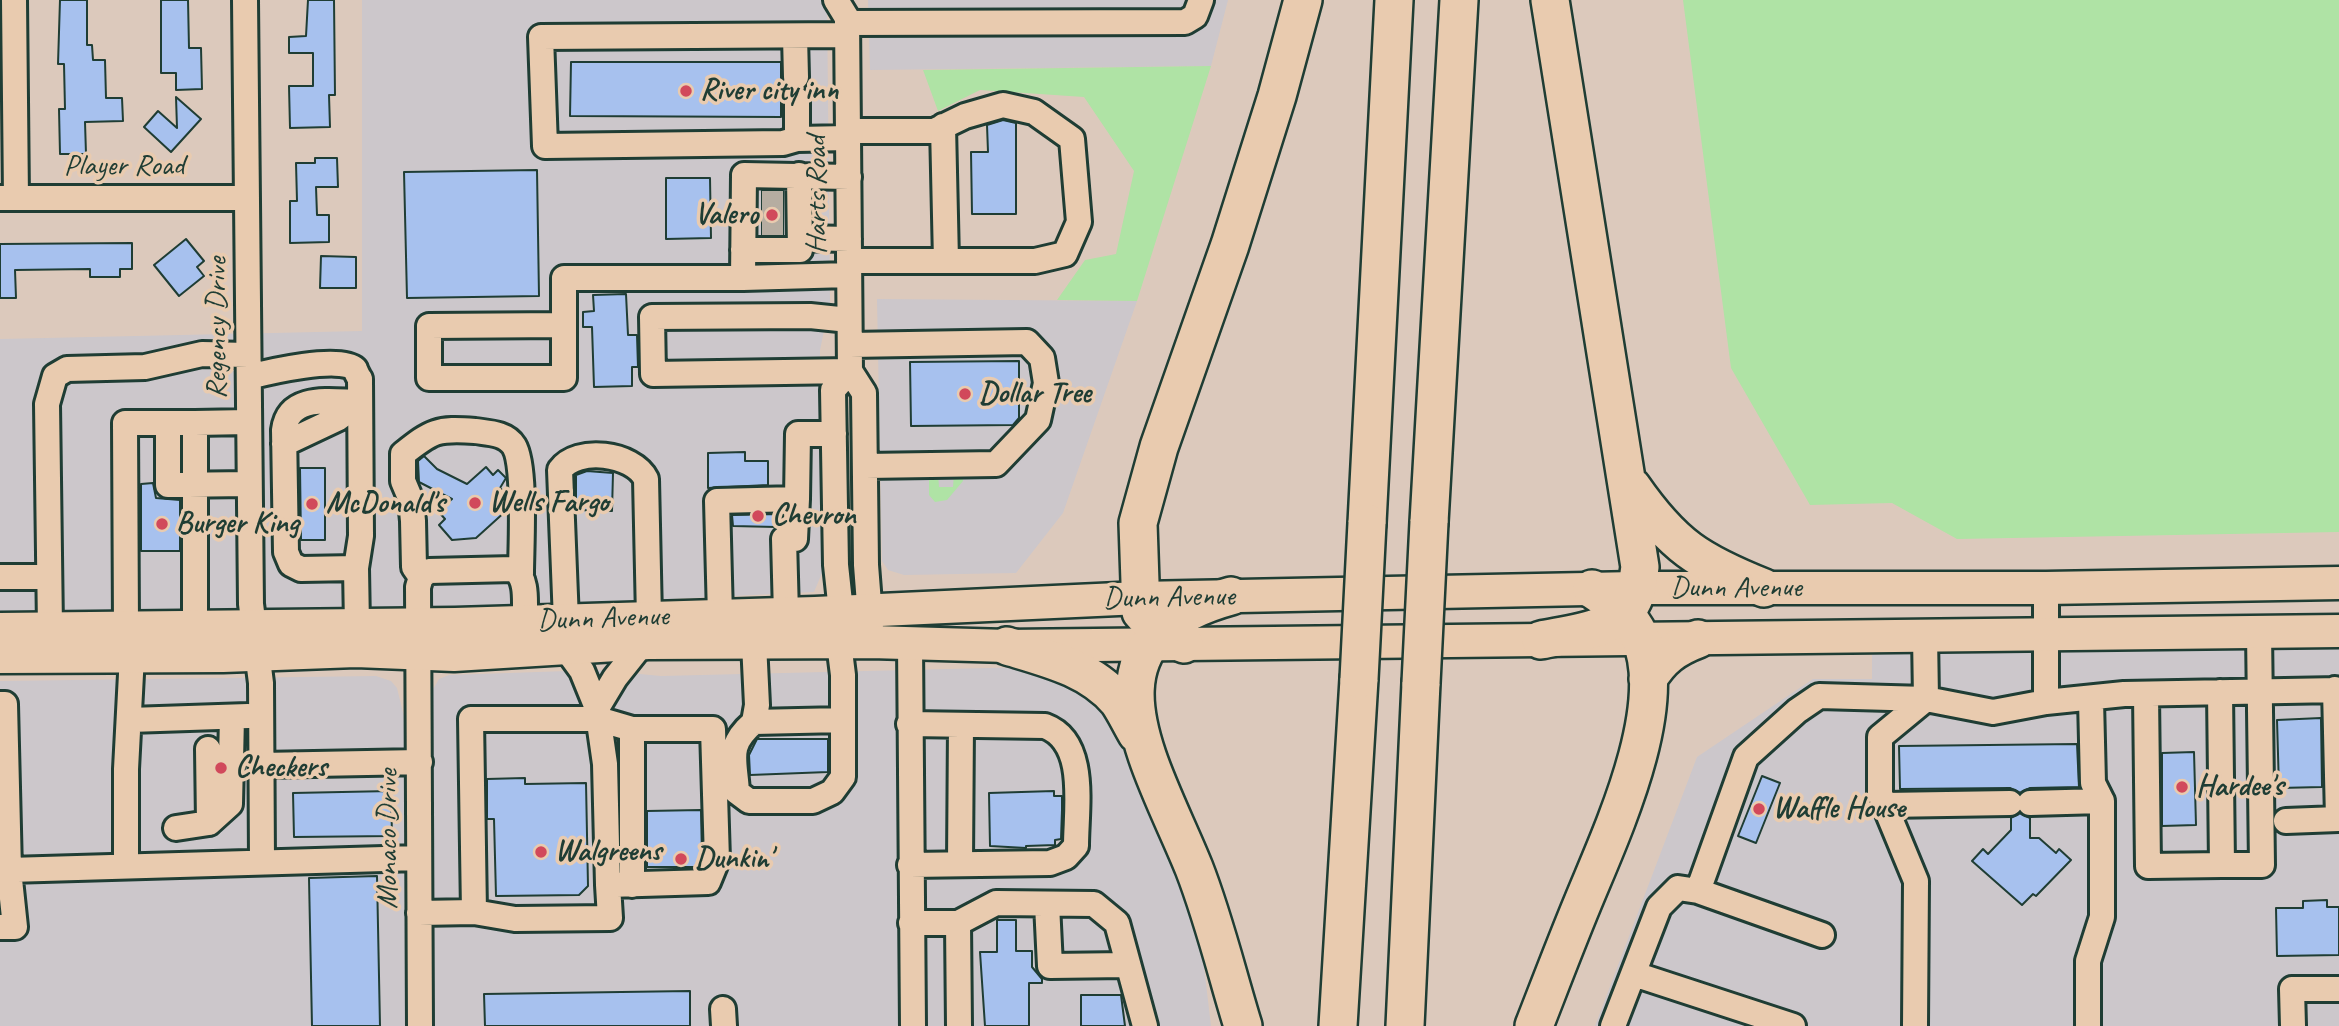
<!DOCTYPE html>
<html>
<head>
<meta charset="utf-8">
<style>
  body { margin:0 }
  canvas { display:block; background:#dcc9bc }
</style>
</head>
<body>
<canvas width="2339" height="1026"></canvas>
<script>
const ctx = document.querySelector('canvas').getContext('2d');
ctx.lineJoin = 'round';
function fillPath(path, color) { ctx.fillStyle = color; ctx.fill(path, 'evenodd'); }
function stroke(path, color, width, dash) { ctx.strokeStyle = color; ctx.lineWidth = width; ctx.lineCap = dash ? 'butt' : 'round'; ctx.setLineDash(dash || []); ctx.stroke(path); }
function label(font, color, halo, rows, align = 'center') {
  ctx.font = font + ' Caveat,sans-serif'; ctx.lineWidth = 7; ctx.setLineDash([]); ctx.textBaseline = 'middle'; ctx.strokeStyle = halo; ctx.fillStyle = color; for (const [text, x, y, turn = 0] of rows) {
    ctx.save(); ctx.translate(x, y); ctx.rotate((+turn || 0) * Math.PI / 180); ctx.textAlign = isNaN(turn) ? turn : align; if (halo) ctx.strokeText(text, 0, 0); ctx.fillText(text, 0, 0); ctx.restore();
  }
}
fillPath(new Path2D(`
  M 362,0 L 827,0 L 830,302 L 820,350 L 822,573 L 814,592 L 507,607 L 0,613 L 0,339 L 362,331 Z
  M 868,0 L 1228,0 L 1211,66 L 870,70 Z
  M 877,299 L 1137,301 L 1063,513 L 1016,573 L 904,575 L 888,570 L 882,561 Z
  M 2339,645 L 2339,1026 L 1595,1026 L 1697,757 L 1813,679 L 1872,679 L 1872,649 Z
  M 1029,667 L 1073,679 L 1118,725 L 1199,924 L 1211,1026 L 431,1026 L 432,691 L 439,679 L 449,675 L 597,670 L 661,676 Z
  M 376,676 L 391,681 L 397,688 L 408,733 L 411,1026 L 0,1026 L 0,681 Z`), '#ccc7cb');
fillPath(new Path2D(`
  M 1683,0 L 2339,0 L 2339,532 L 1957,539 L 1892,503 L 1810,505 L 1731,368 Z
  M 1211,66 L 1137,301 L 1057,300 L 1085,260 L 1116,254 L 1134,171 L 1084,97 L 980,90 L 938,111 L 923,70 Z
  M 938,474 L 939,487 L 953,487 L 954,474 L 962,477 L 963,481 L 947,500 L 935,502 L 929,495 L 929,479 Z`), '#afe3a5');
const building = new Path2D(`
  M 60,0 L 87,0 L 87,45 L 92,45 L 93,60 L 105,60 L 106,98 L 122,98 L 123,121 L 85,122 L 86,154 L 60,154 L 59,109 L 65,109 L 64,64 L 58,64 Z
  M 161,0 L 188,0 L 189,48 L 201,48 L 202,89 L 176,90 L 176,73 L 161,73 Z
  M 308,0 L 334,0 L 335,95 L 329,95 L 330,127 L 290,128 L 289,86 L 313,86 L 313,53 L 289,53 L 289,37 L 306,36 Z
  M 571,62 L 781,62 L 781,78 L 788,89 L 781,100 L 781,117 L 570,116 Z
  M 176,97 L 201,119 L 171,152 L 144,127 L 158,111 L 177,128 Z
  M 1003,120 L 1016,123 L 1016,214 L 972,214 L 971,152 L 988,152 L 987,125 Z
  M 315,158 L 337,158 L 338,187 L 316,187 L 317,215 L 329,215 L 329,242 L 290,243 L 290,201 L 297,201 L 296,163 L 315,163 Z
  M 537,170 L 539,296 L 407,298 L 404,172 Z
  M 666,178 L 710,178 L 711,238 L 666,239 Z
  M 762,190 L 783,191 L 783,235 L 762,235 Z
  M 186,239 L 204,261 L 197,267 L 204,276 L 179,296 L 154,265 Z
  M 132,243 L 132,269 L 120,269 L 120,277 L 90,277 L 90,269 L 15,270 L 16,298 L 0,298 L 0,244 Z
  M 321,256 L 356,257 L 356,288 L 320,288 Z
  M 626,294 L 628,335 L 637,335 L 638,367 L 632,367 L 632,386 L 594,387 L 592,327 L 583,327 L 583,312 L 594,311 L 593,295 Z
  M 1019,361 L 1019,418 L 1013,425 L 911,426 L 910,362 Z
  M 745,452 L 745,461 L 768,461 L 768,485 L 708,488 L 708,453 Z
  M 424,456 L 437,469 L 467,484 L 486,467 L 493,475 L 498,470 L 506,478 L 500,488 L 507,495 L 502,504 L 507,510 L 476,538 L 452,540 L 439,525 L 445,519 L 438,511 L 452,499 L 419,482 L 418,461 Z
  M 300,468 L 325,468 L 325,540 L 301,540 Z
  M 587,471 L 613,473 L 612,511 L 576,510 L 576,475 Z
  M 153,483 L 156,498 L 180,500 L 180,551 L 141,551 L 141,484 Z
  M 781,514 L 781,525 L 776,527 L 733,526 L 732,515 Z
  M 2321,718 L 2322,787 L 2279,788 L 2277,720 Z
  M 757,739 L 828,739 L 828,772 L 750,775 L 749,755 Z
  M 2077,744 L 2079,787 L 2030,788 L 2020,793 L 2010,788 L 1900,789 L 1899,746 Z
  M 2194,752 L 2196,825 L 2162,826 L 2162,753 Z
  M 1762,776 L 1780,783 L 1756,843 L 1738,836 Z
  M 525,778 L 525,784 L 586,783 L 588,886 L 579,895 L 496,896 L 494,819 L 487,819 L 487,779 Z
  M 391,791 L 392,836 L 294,837 L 293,793 Z
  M 1054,791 L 1054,796 L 1062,796 L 1062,810 L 1061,839 L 1055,840 L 1055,845 L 1026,846 L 1026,848 L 990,846 L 989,793 Z
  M 701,810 L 702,857 L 698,867 L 647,867 L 647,811 Z
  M 2020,813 L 2030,818 L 2030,838 L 2039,838 L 2056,853 L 2059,849 L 2071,860 L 2036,896 L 2033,894 L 2022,905 L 1972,861 L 1983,849 L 1988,854 L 2011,830 L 2011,818 Z
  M 377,876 L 380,1026 L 312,1026 L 309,878 Z
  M 2327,900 L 2327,907 L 2339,907 L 2339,955 L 2277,956 L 2276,908 L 2303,908 L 2303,901 Z
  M 997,920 L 1016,920 L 1016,951 L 1032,951 L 1032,967 L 1042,979 L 1042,983 L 1029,983 L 1029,1026 L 985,1026 L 980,952 L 997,952 Z
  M 690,991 L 690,1026 L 485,1026 L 484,994 Z
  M 1081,995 L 1121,995 L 1125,1026 L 1081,1026 Z`);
fillPath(building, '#a7c1ee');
stroke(building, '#1f3d34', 2);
stroke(new Path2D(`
  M 762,203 L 783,203
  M 762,226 L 783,226`), '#b6ada1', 24, [24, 12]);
const minor = new Path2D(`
  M 14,0 L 16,198
  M 245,0 L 251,604 L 261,683 L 262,862
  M 836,0 L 847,18 L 850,371 L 864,393 L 866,565 L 871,629
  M 847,23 L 1185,22 L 1195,16 L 1201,0
  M 847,35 L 541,37 L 545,146 L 783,143 L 797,139 L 848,138
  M 795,36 L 796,77
  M 943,126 L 946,261
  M 848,131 L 934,131 L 965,116 L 1003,105 L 1034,112 L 1072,139 L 1079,222 L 1065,254 L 1035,261 L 849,261
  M 797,139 L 797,100
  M 0,198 L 247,198
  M 800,238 L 849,239
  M 743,250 L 800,250 L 799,175
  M 849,275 L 743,278 L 744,175 L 849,177
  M 849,320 L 810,316 L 652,317 L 653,374 L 850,371
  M 564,325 L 429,326 L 429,378 L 564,378 L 564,278 L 743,278
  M 850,345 L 1027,342 L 1042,358 L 1046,383 L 1038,420 L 996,464 L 866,466
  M 249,377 C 268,372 340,355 355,369 C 355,370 359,378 360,379 L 361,536 L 356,568 L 357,626
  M 168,423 L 168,485 L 249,484
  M 195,423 L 248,422
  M 284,444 L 339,418 L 346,402
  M 356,568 L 301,569 L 291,564 L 286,552 L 284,430 C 289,393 332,402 360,402
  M 0,577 L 49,577
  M 421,577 L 414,567 L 413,521 L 411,500 L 403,481 L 403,454 C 432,431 437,428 475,431 C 489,433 506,433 514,446 C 526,466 521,547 521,574
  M 2046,588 L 2046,702 L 2124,694 L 2339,690
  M 786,614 L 784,539 L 795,539 L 797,499
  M 720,616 L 717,501 L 797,499 L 798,434 L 834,434
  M 566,621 L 560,470 C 577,446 633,453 646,479 L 649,618
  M 126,627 L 125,423 L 195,423 L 195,626
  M 50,628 L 47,404 L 55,376 L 67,369 L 145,367 L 202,354 L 248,355
  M 843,630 L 836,565 L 833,390 L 850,371
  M 1925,635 L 1926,699
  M 754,643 L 757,705 L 754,722 C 726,746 735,758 737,792 L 749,801 L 813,801 L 832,792 L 843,777 L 843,675 L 839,643
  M 910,643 L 913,1026
  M 566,649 L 582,671 L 597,708 L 615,678 L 642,644
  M 2146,694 L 2148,866 L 2222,865 L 2220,692
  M 0,704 L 5,704 L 9,870
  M 130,720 L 248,716
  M 754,722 L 843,720
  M 909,724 L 1045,726 C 1088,742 1076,808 1076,846 L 1066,857 L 1050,863 L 910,865
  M 632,729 L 632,885
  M 208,749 L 209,823
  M 261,765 L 420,762
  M 2030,803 L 2102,801
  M 1885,805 L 2010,803
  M 2286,821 L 2338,819 L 2335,689
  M 176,828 L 209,823 L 230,804 L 232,717
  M 960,863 L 961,725
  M 2222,865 L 2262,865 L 2259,632
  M 126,866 L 126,769 L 132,655
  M 1698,891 L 1822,935
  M 1047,904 L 1050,966 L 1126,965
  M 474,912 L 471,719 L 598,719 L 632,729 L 713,729 L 717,860 L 708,882 L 608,885 L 605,764 L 597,708
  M 419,913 L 474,912 L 515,919 L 610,918 L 608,885
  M 911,923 L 958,923 L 996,903 L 1094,904 L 1117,923 L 1145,1026
  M 958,923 L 959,1026
  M 0,927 L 15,927 L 9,870 L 418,858
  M 1634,974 L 1793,1026
  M 723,1009 L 724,1026
  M 420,1026 L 418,587 L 421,577 L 429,571 L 514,569 C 529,580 524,605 525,622
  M 1613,1026 L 1659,907 L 1678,888 L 1698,891 L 1746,757 L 1797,711 L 1819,696 L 1926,699 L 1993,712 L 2046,702
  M 1915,1026 L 1916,881 L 1880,794 L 1880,737 L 1926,699
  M 2088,1026 L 2088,961 L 2102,917 L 2102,801 L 2093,783 L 2091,700
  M 2293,1026 L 2292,989 L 2339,989`);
const major = new Path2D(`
  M 0,629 L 455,624 L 815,613 L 1140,598 L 1636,588 L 2046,588 L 2339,583
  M 0,657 L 223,656 L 356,651 L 454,655 L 648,643 L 871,642 L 1007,646 L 2339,631`);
const highway = new Path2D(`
  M 1632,487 C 1673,546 1699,562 1764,588
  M 1429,522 L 1459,0
  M 1367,523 L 1394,0
  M 1231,596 C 1069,640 1152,764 1194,868 C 1214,919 1227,974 1243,1026
  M 1541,640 C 1569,634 1620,630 1633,600 C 1638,590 1638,578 1640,567 L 1550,0
  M 1184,644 L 1158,631 L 1141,612 L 1138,523 L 1159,447 L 1230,245 L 1277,96 L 1303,0
  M 1007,646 C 1047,658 1090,668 1118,701 C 1125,711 1131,724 1137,734
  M 1648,679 C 1661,658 1674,648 1698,639
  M 1338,1026 L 1359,679
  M 1405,1026 L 1421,683
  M 1534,1026 C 1550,985 1566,943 1583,902 C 1610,836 1671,708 1640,637 C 1629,613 1613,603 1592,589`);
stroke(minor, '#1f3d34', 30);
stroke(major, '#1f3d34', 37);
stroke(highway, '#1f3d34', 42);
stroke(minor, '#e9cbaf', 24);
stroke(major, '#e9cbaf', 32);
stroke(highway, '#e9cbaf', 37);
const highwayBridge = new Path2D(`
  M 1359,679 L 1367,523
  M 1421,683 L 1429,522`);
stroke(highwayBridge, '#1f3d34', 42, []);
stroke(highwayBridge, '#e9cbaf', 37);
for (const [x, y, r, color] of [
  [686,91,7,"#d1495b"],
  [772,215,7,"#d1495b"],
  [965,394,7,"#d1495b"],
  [475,503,7,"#d1495b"],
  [312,504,7,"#d1495b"],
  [758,516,7,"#d1495b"],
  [162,524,7,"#d1495b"],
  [221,768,7,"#d1495b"],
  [2182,787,7,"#d1495b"],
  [1759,809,7,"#d1495b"],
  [541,852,7,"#d1495b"],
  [681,859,7,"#d1495b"]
]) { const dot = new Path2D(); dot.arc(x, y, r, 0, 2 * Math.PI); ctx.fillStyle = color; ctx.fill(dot); stroke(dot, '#e9cbaf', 2.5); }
label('bold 30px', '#1f3d34', '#e9cbaf', [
  ["River city inn",700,91],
  ["Valero",758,215,"right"],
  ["Dollar Tree",979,394],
  ["Wells Fargo",489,503],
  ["McDonald's",326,504],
  ["Chevron",772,516],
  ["Burger King",176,524],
  ["Checkers",235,768],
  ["Hardee's",2196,787],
  ["Waffle House",1773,809],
  ["Walgreens",555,852],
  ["Dunkin'",695,859]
], 'left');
label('30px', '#1f3d34', '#e9cbaf', [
  ["Player Road",124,166],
  ["Harts Road",817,195,-90],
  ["Regency Drive",217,328,-90],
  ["Dunn Avenue",1736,588],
  ["Dunn Avenue",1169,598,-1],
  ["Dunn Avenue",603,619,-2],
  ["Monaco Drive",388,839,-90]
]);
</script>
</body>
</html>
